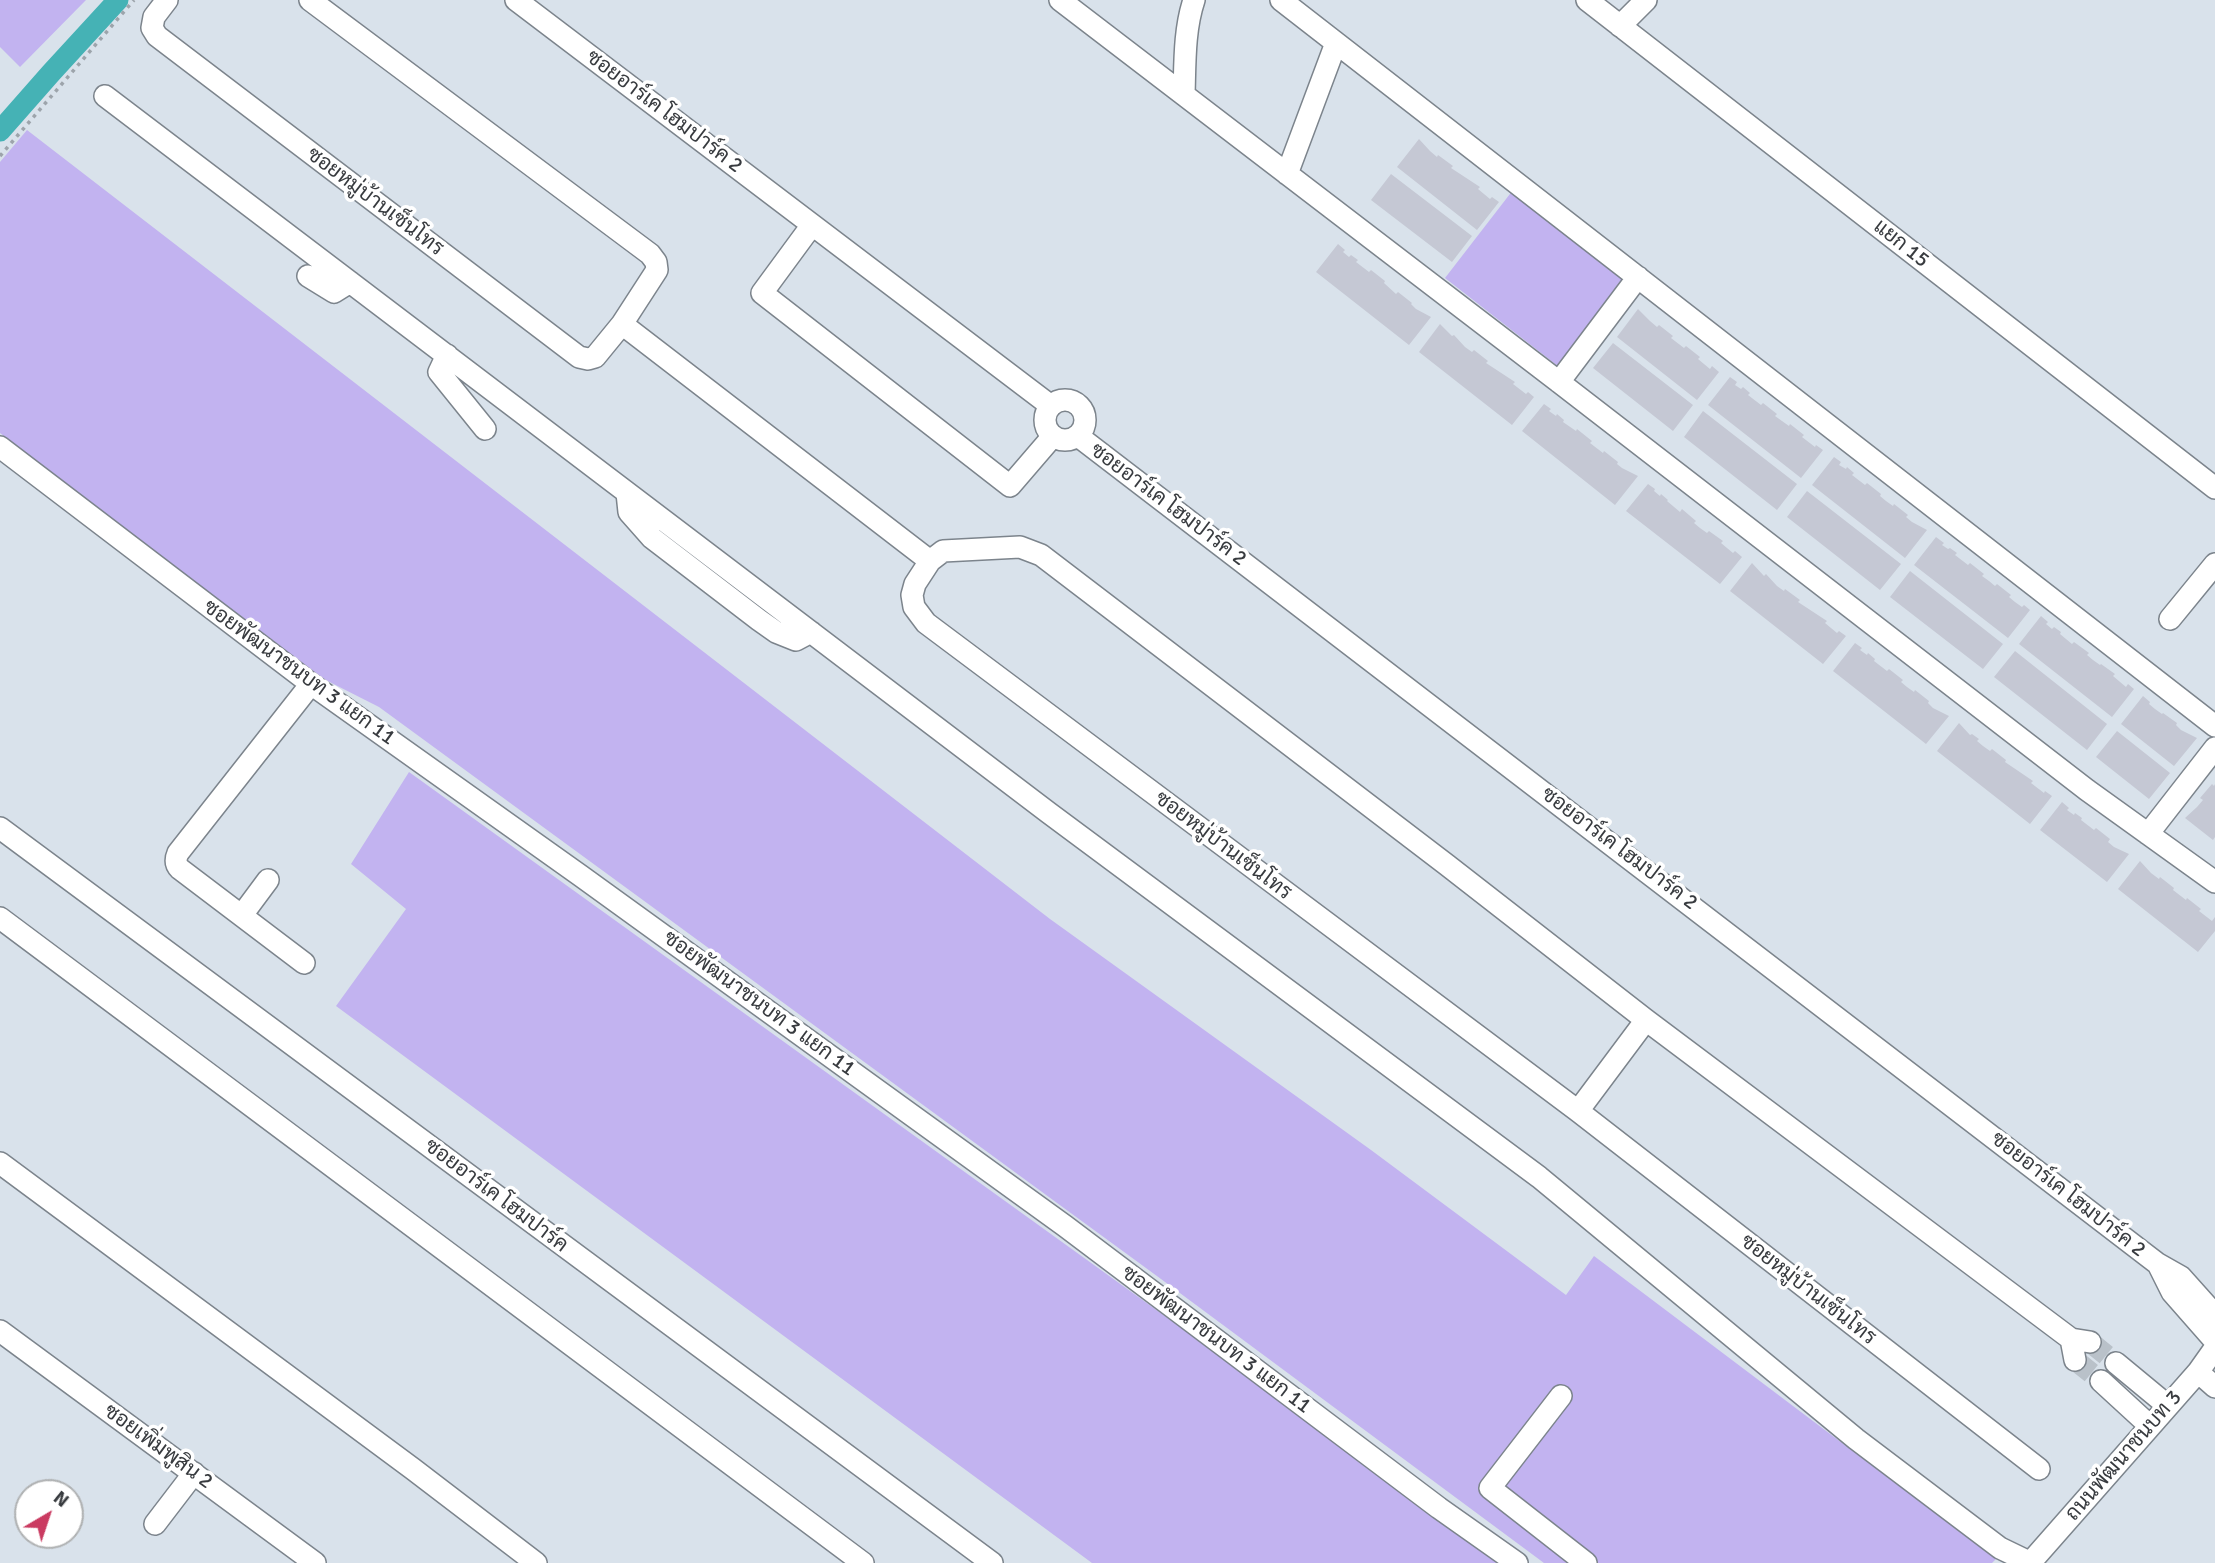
<!DOCTYPE html>
<html>
<head>
<meta charset="utf-8">
<style>
  body { margin:0 }
  #map { position:relative; width:2215px; height:1563px; overflow:hidden; background:#d9e2eb; font-family:Signika,sans-serif }
  canvas { display:block }
  .north { position:absolute; left:14px; top:1479px; width:70px; height:70px; box-sizing:border-box; background:#fff; border:2px solid #afb1b2; border-radius:50%; rotate:39deg; font-size:19px; font-weight:700; line-height:28px; text-align:center; color:#383b3f }
  .north::after { content:''; display:block; margin:auto; width:24px; height:32px; background:#ca3b61; clip-path:polygon(50% 0,100% 100%,50% 72%,0 100%) }
</style>
</head>
<body>
<div id="map">
<canvas width="2215" height="1563"></canvas>
<div class="north">N</div>
</div>
<script>
const ctx = document.querySelector('canvas').getContext('2d');
ctx.lineJoin = 'round';
function fillPath(path, color) { ctx.fillStyle = color; ctx.fill(path, 'evenodd'); }
function stroke(path, color, width, dash) { ctx.strokeStyle = color; ctx.lineWidth = width; ctx.lineCap = dash ? 'butt' : 'round'; ctx.setLineDash(dash || []); ctx.stroke(path); }
function label(font, color, halo, rows, align = 'center') {
  ctx.font = font + ' Signika,Sarabun,sans-serif'; ctx.lineWidth = 7; ctx.setLineDash([]); ctx.textBaseline = 'middle'; ctx.strokeStyle = halo; ctx.fillStyle = color; for (const [text, x, y, turn = 0] of rows) {
    ctx.save(); ctx.translate(x, y); ctx.rotate((+turn || 0) * Math.PI / 180); ctx.textAlign = isNaN(turn) ? turn : align; if (halo) ctx.strokeText(text, 0, 0); ctx.fillText(text, 0, 0); ctx.restore();
  }
}
fillPath(new Path2D(`
  M 0,0 L 86,0 L 20,67 L 0,47 Z
  M 27,130 L 1050,919 L 1371,1150 L 1566,1295 L 1594,1256 L 1996,1559 L 1992,1563 L 1544,1563 L 1161,1279 L 379,707 L 298,666 L 0,433 L 0,162 Z
  M 1513,190 L 1627,279 L 1559,367 L 1445,278 Z
  M 409,772 L 1508,1563 L 1092,1563 L 336,1006 L 406,909 L 351,864 Z`), '#c2b3f0');
stroke(new Path2D(`
  M 0,131 L 51,73 L 118,0`), '#45b2b5', 21);
fillPath(new Path2D(`
  M 1419,139 L 1430,151 L 1437,157 L 1438,155 L 1453,166 L 1451,168 L 1480,187 L 1478,189 L 1490,199 L 1492,197 L 1499,202 L 1477,230 L 1397,167 Z
  M 1391,174 L 1472,236 L 1452,262 L 1371,200 Z
  M 1338,244 L 1345,250 L 1343,252 L 1349,257 L 1351,255 L 1358,260 L 1356,262 L 1369,272 L 1371,270 L 1385,281 L 1384,283 L 1396,294 L 1398,292 L 1412,303 L 1411,304 L 1416,309 L 1431,317 L 1409,345 L 1316,272 Z
  M 1638,309 L 1650,321 L 1657,327 L 1659,325 L 1673,336 L 1671,338 L 1684,348 L 1686,346 L 1700,357 L 1698,359 L 1710,369 L 1712,366 L 1719,372 L 1697,400 L 1617,337 Z
  M 1440,324 L 1452,336 L 1454,335 L 1465,347 L 1472,352 L 1474,350 L 1488,361 L 1486,363 L 1515,382 L 1513,384 L 1526,394 L 1528,392 L 1534,397 L 1512,425 L 1419,352 Z
  M 1613,343 L 1693,405 L 1673,431 L 1593,368 Z
  M 1730,377 L 1737,382 L 1735,385 L 1741,389 L 1743,387 L 1750,393 L 1748,395 L 1761,405 L 1763,403 L 1777,414 L 1775,416 L 1789,426 L 1790,424 L 1804,435 L 1802,437 L 1815,447 L 1816,445 L 1823,450 L 1801,478 L 1708,405 Z
  M 1544,404 L 1551,409 L 1549,411 L 1556,416 L 1557,414 L 1564,420 L 1563,422 L 1576,431 L 1577,429 L 1592,441 L 1590,443 L 1603,453 L 1604,451 L 1618,462 L 1617,464 L 1622,468 L 1638,476 L 1615,505 L 1522,431 Z
  M 1703,411 L 1797,484 L 1777,510 L 1684,437 Z
  M 1834,457 L 1841,462 L 1839,465 L 1846,469 L 1847,467 L 1854,473 L 1852,475 L 1865,485 L 1867,483 L 1881,494 L 1880,496 L 1886,501 L 1893,506 L 1894,504 L 1908,515 L 1906,517 L 1912,522 L 1927,530 L 1905,558 L 1812,485 Z
  M 1648,484 L 1655,489 L 1654,491 L 1660,496 L 1661,494 L 1668,500 L 1667,501 L 1680,512 L 1682,509 L 1696,521 L 1694,523 L 1700,528 L 1707,533 L 1709,531 L 1723,541 L 1721,543 L 1733,553 L 1735,551 L 1742,557 L 1720,584 L 1626,511 Z
  M 1807,491 L 1901,564 L 1880,590 L 1787,517 Z
  M 1936,537 L 1944,543 L 1942,545 L 1948,549 L 1950,548 L 1957,553 L 1955,555 L 1968,565 L 1970,563 L 1984,574 L 1982,576 L 1989,581 L 1995,586 L 1997,584 L 2011,595 L 2009,597 L 2015,602 L 2022,607 L 2024,605 L 2030,610 L 2008,638 L 1914,565 Z
  M 1752,563 L 1764,576 L 1766,574 L 1777,586 L 1784,591 L 1785,589 L 1800,600 L 1798,602 L 1827,621 L 1825,623 L 1837,633 L 1839,631 L 1846,636 L 1823,664 L 1730,591 Z
  M 1910,571 L 2003,644 L 1983,669 L 1890,597 Z
  M 2041,616 L 2048,622 L 2046,624 L 2052,629 L 2054,627 L 2061,632 L 2060,634 L 2072,644 L 2074,642 L 2089,653 L 2087,655 L 2093,660 L 2100,665 L 2101,664 L 2115,674 L 2113,676 L 2126,687 L 2128,684 L 2134,689 L 2112,717 L 2019,644 Z
  M 1855,643 L 1862,648 L 1860,650 L 1867,655 L 1868,653 L 1875,659 L 1874,661 L 1887,671 L 1889,669 L 1903,680 L 1901,682 L 1907,687 L 1914,692 L 1915,690 L 1929,701 L 1928,703 L 1933,708 L 1949,716 L 1926,744 L 1833,671 Z
  M 2015,651 L 2107,724 L 2087,750 L 1994,677 Z
  M 2143,696 L 2150,702 L 2149,704 L 2155,709 L 2162,714 L 2163,713 L 2177,723 L 2176,725 L 2181,730 L 2197,738 L 2174,766 L 2121,724 Z
  M 1959,723 L 1970,735 L 1972,734 L 1979,739 L 1977,741 L 1983,746 L 1990,751 L 1992,749 L 2006,760 L 2005,762 L 2033,781 L 2031,783 L 2044,793 L 2045,791 L 2052,796 L 2030,824 L 1937,751 Z
  M 2117,731 L 2170,773 L 2149,799 L 2096,757 Z
  M 2212,784 L 2214,786 L 2215,784 L 2215,837 L 2213,840 L 2185,818 L 2197,807 L 2203,800 L 2200,798 Z
  M 2062,802 L 2069,808 L 2067,810 L 2074,815 L 2075,813 L 2082,818 L 2081,820 L 2094,830 L 2096,828 L 2110,839 L 2108,842 L 2114,847 L 2129,854 L 2107,882 L 2040,830 Z
  M 2140,861 L 2151,873 L 2159,879 L 2160,877 L 2174,888 L 2173,890 L 2186,900 L 2187,898 L 2201,909 L 2199,911 L 2212,921 L 2215,917 L 2215,931 L 2198,952 L 2118,889 Z`), '#c5c8d4');
stroke(new Path2D(`
  M 2090,1342 L 2116,1363
  M 2075,1360 L 2101,1381`), '#b9c1c9', 21, [21, 10]);
const minor = new Path2D(`
  M 167,0 L 154,17 L 152,28 L 157,36 L 579,357 L 588,359 L 595,357 L 622,324 L 657,270 L 656,262 L 650,254 L 310,0
  M 516,0 L 1051,406
  M 1060,0 L 1559,382 L 2087,790 L 2215,882
  M 1281,0 L 2215,726
  M 1587,0 L 2215,488
  M 1620,26 L 1646,0
  M 1184,95 C 1185,64 1184,30 1194,0
  M 105,96 L 1049,813 L 1539,1177 L 1856,1439 L 2000,1548 L 2031,1563
  M 1287,174 L 1336,43
  M 812,225 L 762,293 L 1010,486 L 1053,436
  M 308,276 L 334,292 L 350,282
  M 622,324 L 930,561
  M 447,355 L 439,372 L 485,429
  M 1559,382 L 1638,277
  M1045 420a20 20 0 1 1 40 0a20 20 0 1 1-40 0Z
  M 1078,436 L 2158,1264 L 2181,1277 L 2215,1315
  M 0,447 L 311,684 L 581,876 L 1065,1226 L 1439,1508 L 1517,1563
  M 627,493 L 629,512 L 652,538 L 759,620 L 776,632 L 796,640 L 811,632
  M 2170,619 L 2215,564
  M 0,828 L 992,1563
  M 2148,834 L 2215,748
  M 242,915 L 268,880
  M 0,918 L 863,1563
  M 304,963 L 180,869 C 175,864 175,860 178,853 L 311,684
  M 1578,1111 L 1646,1020
  M 0,1163 L 413,1469 L 536,1563
  M 2158,1264 L 2172,1292 L 2215,1341
  M 0,1331 L 315,1563
  M 2075,1360 L 2071,1339 L 2090,1342
  M 2116,1363 L 2168,1406
  M 2198,1372 L 2215,1387
  M 2101,1381 L 2150,1426
  M 1561,1396 L 1490,1488 L 1586,1563
  M 2039,1469 L 1578,1111 L 926,623 L 914,607 L 912,595 L 915,584 L 930,561 L 943,551 L 1020,547 L 1041,555 L 1447,865 L 1646,1020 L 2071,1339
  M 155,1524 L 194,1473
  M 2030,1563 L 2198,1372 L 2215,1348`);
stroke(minor, '#7c848c', 24);
stroke(new Path2D(`
  M 0,156 L 134,0`), '#9da4ab', 3.5, [3.5, 5]);
stroke(minor, '#fff', 21);
label('21px', '#383b3f', '#fff', [
  ["ซอยอาร์เค โฮมปาร์ค 2",664,112,37],
  ["ซอยหมู่บ้านเซ็นโทร",375,202,37],
  ["แยก 15",1901,244,38],
  ["ซอยอาร์เค โฮมปาร์ค 2",1168,505,37],
  ["ซอยพัฒนาชนบท 3 แยก 11",299,673,36],
  ["ซอยหมู่บ้านเซ็นโทร",1223,846,37],
  ["ซอยอาร์เค โฮมปาร์ค 2",1619,849,37],
  ["ซอยพัฒนาชนบท 3 แยก 11",759,1004,36],
  ["ซอยอาร์เค โฮมปาร์ค 2",2068,1195,38],
  ["ซอยอาร์เค โฮมปาร์ค",496,1196,37],
  ["ซอยหมู่บ้านเซ็นโทร",1808,1290,38],
  ["ซอยพัฒนาชนบท 3 แยก 11",1216,1340,37],
  ["ซอยเพิ่มพูสิน 2",158,1447,36],
  ["ถนนพัฒนาชนบท 3",2124,1456,-49]
]);
</script>
</body>
</html>
